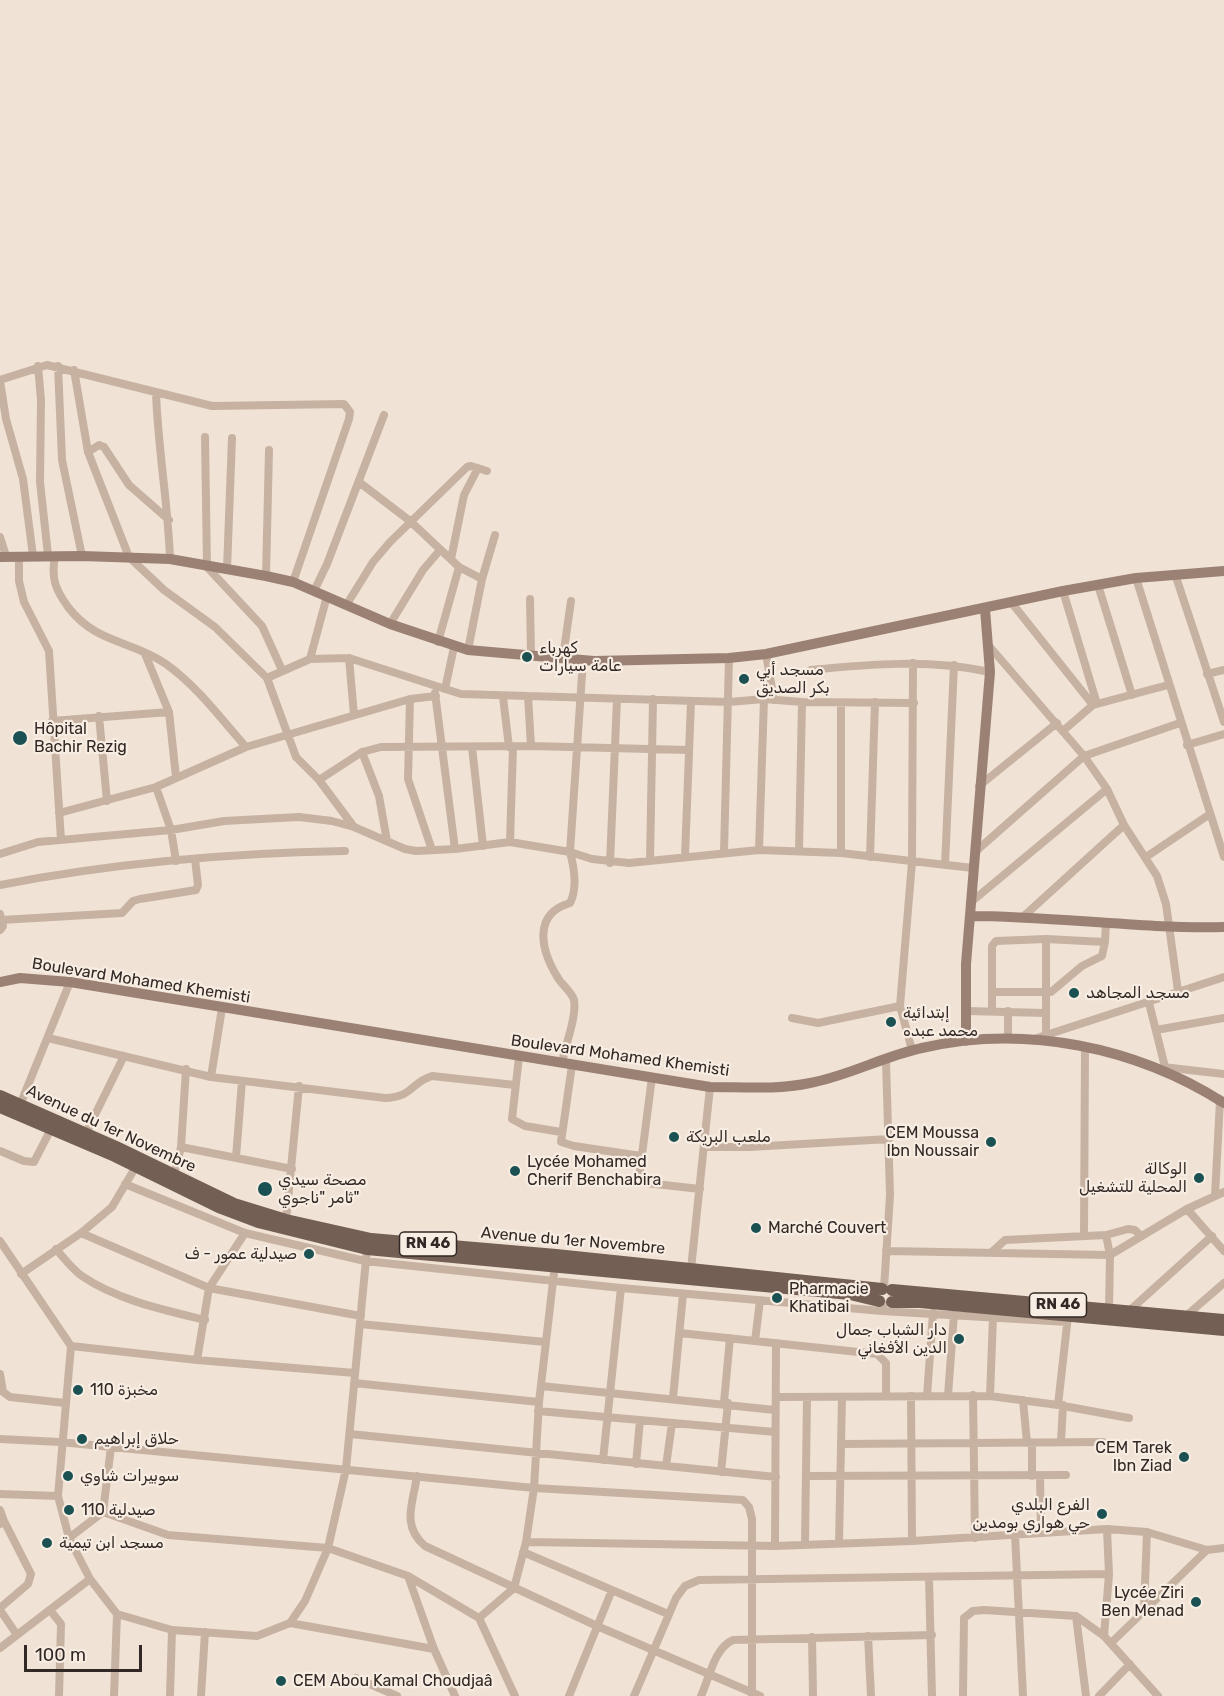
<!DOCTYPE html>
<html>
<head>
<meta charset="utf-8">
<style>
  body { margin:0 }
  #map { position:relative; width:1224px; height:1696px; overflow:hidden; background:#f0e3d6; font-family:Rubik,sans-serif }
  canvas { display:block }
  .scale { position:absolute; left:24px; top:1645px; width:118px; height:27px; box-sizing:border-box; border:3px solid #322825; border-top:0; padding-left:8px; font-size:18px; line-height:21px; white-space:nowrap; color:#322825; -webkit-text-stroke:4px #f8ede2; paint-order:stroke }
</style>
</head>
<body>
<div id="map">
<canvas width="1224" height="1696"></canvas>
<div class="scale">100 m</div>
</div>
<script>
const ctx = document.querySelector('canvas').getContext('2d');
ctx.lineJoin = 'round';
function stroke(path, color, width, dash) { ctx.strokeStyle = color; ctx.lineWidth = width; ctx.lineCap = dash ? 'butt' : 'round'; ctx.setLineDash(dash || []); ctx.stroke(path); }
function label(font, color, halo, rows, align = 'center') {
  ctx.font = font + ' Rubik,"Noto Naskh Arabic",sans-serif'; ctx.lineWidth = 4.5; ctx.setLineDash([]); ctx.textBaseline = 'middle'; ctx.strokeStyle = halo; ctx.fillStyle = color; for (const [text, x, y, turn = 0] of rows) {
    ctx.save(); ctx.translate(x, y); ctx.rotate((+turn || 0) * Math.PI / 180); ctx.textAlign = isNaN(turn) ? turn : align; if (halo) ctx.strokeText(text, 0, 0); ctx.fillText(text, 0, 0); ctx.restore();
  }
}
stroke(new Path2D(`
  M 38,366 L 41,400 L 40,482 L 48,555
  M 58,366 L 62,460 L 82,556
  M 74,370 L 88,452 L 129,557 L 164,590 L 215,627 L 267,678 L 310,659 L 349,658 L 461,694 L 729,702 L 764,699 L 802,702 L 914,703
  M 0,380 L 47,365 L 212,406 L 344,404 L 350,412 L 349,419 L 293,582
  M 0,381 L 6,419 L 23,479 L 33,556
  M 156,393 C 158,449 168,503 170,559
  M 205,437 L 207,567 L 262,626 L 282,670
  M 88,452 L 99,445 L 104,447 L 129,485 L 169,520
  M 359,482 L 410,521 L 459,567 L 482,579
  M 0,537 L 6,556
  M 19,556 L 19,581 L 24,602 L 49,651 L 61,840
  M 55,556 C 51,578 55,589 68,607 C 96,644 132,640 166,664 C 197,686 221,719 246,747
  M 451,559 L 464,495 L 478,468
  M 227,569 L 232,438
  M 1175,574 L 1224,722
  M 266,576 L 269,450
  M 1136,578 L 1224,857
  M 1098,585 L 1132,695
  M 314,591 L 327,564 L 384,415
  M 1063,591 L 1097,704
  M 530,599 L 531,655
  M 1011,602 L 1093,705
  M 347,604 L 373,562 L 390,542 L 467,467 L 471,466 L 487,471
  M 390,624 L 423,570 L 440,550
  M 438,642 L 459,567
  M 990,647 L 1084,756 L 1107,789 L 1124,825 L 1157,876 L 1166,904 L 1178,991
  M 468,650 L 482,579 L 495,535
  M 145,654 L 169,712 L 176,777
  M 766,654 L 774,700
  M 563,657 L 571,601
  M 349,658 L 354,715
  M 310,659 L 327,596
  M 811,670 C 871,664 930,659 990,672
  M 1207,674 L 1224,670
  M 267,678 L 296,757 L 319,780 L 354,827
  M 445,689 L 454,647
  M 435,693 L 455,849
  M 528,696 L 531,746
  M 503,697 L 509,747
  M 410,699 L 408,779 L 432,850
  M 841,703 L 841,853
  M 99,716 L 107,801
  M 52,721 L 169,712
  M 1064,730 L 1093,705 L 1168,685
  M 1187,745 L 1224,734
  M 472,747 L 483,846
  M 362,752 L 379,796 L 387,841
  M 319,780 L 362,752 L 381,747 L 531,746 L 689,750
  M 979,786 L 1057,723
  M 156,787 L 171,830 L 176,861
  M 59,813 L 156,787 L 246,747 L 410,699 L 436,696
  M 510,842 L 513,747
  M 759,850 L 764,699
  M 799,851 L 802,702
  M 724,852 L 729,658
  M 975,852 L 1084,756 L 1180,723
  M 0,854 L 38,842 L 171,830 L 224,821 L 299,817 L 332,821 L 354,827 L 405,849 L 416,851 L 455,849 L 510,842 L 570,852 L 592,859 L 629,863 L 759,850 L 841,853 L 973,868
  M 685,856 L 691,701
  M 870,857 L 875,702
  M 1146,857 L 1210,814
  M 650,861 L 653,699
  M 610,863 L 617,699
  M 945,865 L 954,665
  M 0,885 C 113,863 229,853 345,851
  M 970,903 L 1107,789
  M 0,914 L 3,926 L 0,930
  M 1024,916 L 1124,825
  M 1,920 L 122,913 L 133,901 L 140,899 L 196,890 L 198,885 L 195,859
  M 993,992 L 1051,992 L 1082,966 L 1102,956 L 1105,942 L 1106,923
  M 1149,1003 L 1166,1071
  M 967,1011 L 1045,1013
  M 992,1011 L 992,946 L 996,941 L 1046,939 L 1105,942
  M 1008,1011 L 1008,1039
  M 792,1018 L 818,1023 L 900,1006
  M 1156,1030 L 1224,1018
  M 1046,1036 L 1046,939
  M 48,1038 L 211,1077 L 385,1098 C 413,1097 410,1083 432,1076 L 515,1085
  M 1037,1038 L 1224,977
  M 912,1050 L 900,1006 L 912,862 L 913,663
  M 519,1057 L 512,1119 L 525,1126 L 561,1132
  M 562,1063 C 565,1046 577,1016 574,1000 C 572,992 562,985 558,978 C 541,951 532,914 570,903 C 578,888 574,867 570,852 L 583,660
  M 572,1065 L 561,1142 L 574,1146 L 641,1156
  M 1163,1067 L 1224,1074
  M 211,1077 L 222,1008
  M 652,1077 L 639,1178 L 646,1183 L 700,1189
  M 20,1105 L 70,982
  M 86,1133 L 124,1056
  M 181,1147 L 292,1169
  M 705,1147 L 750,1147 L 889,1139
  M 0,1151 L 24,1161 L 34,1162 L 51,1129
  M 236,1157 L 242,1081
  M 174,1175 L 181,1147 L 186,1069
  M 125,1184 L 245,1233 L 365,1261 L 621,1288 L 882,1311 L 884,1304
  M 1215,1195 L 1220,1101
  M 1187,1209 L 1224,1251
  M 286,1220 L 299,1086
  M 81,1233 L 209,1288 L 361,1316
  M 1106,1235 L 1110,1255 L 1109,1309
  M 1084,1236 L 1085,1047
  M 0,1241 L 71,1346 L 58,1496 L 69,1538 L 90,1579 L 117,1614 L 172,1630 L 257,1636 L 290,1623 L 305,1601 L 328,1548 L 346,1469 L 367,1249
  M 56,1249 C 64,1258 72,1269 82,1276 C 117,1300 164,1310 205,1320
  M 886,1251 L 1110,1255 L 1187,1209 L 1224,1192
  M 993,1251 L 1005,1240 L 1106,1235 L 1128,1229 L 1135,1230 L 1141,1236
  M 691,1269 L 710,1087
  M 21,1274 L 81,1233 L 112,1207 L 138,1163
  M 884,1288 L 890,1195 L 886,1061
  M 882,1311 L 1067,1322
  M 1129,1311 L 1212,1236
  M 1186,1316 L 1224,1283
  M 360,1324 L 545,1342
  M 680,1333 L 877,1354 L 886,1363 L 886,1396
  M 755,1341 L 760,1300
  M 71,1346 L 197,1360 L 355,1373
  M 197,1360 L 209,1288 L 245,1233
  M 0,1374 L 3,1392 L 10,1397 L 65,1403
  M 354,1383 L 539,1402
  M 541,1386 L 775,1410
  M 973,1395 L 975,1538
  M 911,1396 L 912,1541
  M 927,1396 L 933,1313
  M 948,1396 L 954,1314
  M 990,1396 L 993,1317
  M 776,1397 L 990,1396 L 1058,1405 L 1068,1316
  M 673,1398 L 683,1294
  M 1023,1400 L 1027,1443
  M 724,1402 L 730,1338
  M 1058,1405 L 1129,1418
  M 538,1411 L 775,1432
  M 350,1434 L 776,1477
  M 0,1439 L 60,1442 L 534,1488 L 743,1500 L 749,1507 L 752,1519 L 752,1696
  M 1061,1442 L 1063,1405
  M 1032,1443 L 1032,1476
  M 842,1444 L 1103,1442
  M 603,1460 L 621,1288
  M 636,1464 L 640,1420
  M 666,1466 L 672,1423
  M 721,1472 L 728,1403
  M 417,1476 C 413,1503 401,1526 425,1546 L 597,1626 L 760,1696
  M 806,1476 L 1066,1475
  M 1040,1476 L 1041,1532
  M 0,1494 L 58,1496
  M 0,1510 L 4,1521
  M 103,1512 L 168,1535 L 328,1548 L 408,1576 L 434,1649 L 455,1696
  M 0,1524 L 4,1521 L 31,1574 L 28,1584 L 0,1608
  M 1015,1535 L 1023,1696
  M 69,1538 L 103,1512 L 111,1447
  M 526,1542 L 775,1546 L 912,1541 L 1107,1529 L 1147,1532 L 1207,1550 L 1224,1548
  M 839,1543 L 842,1397
  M 805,1544 L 807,1397
  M 775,1546 L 776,1343
  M 523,1552 L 668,1614
  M 408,1576 L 479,1618 L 515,1696
  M 929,1577 L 932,1696
  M 0,1610 L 17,1635
  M 50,1610 L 61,1624 L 59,1696
  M 1144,1610 L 1147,1532
  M 1076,1616 L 1086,1696
  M 479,1618 L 514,1588 L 526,1542 L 534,1488 L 539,1402 L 555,1264
  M 290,1623 L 434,1649
  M 868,1636 L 871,1696
  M 1104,1636 L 1109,1574 L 1107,1529
  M 812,1637 L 813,1696
  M 1111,1643 L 1207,1550
  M 0,1648 L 90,1579
  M 356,1678 L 397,1696
  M 114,1696 L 117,1614
  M 170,1696 L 172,1630
  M 201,1696 L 205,1632
  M 569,1696 L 612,1590
  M 634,1696 L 676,1598 L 685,1586 L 699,1580 L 1109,1574
  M 701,1696 C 709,1679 714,1648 733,1640 L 932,1635
  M 963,1696 L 964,1618 L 973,1611 L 984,1610 L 1076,1616 L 1104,1636 L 1158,1696
  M 1099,1696 L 1130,1664`), '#c7b2a2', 8);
stroke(new Path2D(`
  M 0,557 L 82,556 L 170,559 L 266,576 L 293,582 L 390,624 L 468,650 L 594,661 L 729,658 L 766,654 L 1063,591 L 1136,578 L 1224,571
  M 970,916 C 1055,916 1139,929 1224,927
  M 0,982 L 20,978 L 70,982 L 710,1087 C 743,1087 777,1090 810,1083 C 848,1076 884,1056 922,1048 C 1025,1024 1136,1047 1224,1103
  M 966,1041 L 966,964 L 990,672 L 985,609`), '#9b8174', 10);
stroke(new Path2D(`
  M 0,1096 L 116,1147 L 234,1204 L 286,1220 L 371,1239 L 556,1255 L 882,1289
  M 0,1107 L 115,1156 L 221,1208 L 258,1222 L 367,1249 L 850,1294 L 879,1301
  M 892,1290 L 1224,1320
  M 892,1302 L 920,1302 L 1224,1330`), '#745f55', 12);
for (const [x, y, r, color] of [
  [527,657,6,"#1b5153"],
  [744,679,6,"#1b5153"],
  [20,738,8,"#1b5153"],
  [1074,993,6,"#1b5153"],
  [891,1022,6,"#1b5153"],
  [674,1137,6,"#1b5153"],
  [991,1142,6,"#1b5153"],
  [515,1171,6,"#1b5153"],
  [1199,1178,6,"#1b5153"],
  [265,1189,8,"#1b5153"],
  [756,1228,6,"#1b5153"],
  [309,1254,6,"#1b5153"],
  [777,1298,6,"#1b5153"],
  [959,1339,6,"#1b5153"],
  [78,1390,6,"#1b5153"],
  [82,1439,6,"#1b5153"],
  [1184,1457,6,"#1b5153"],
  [68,1476,6,"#1b5153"],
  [69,1510,6,"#1b5153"],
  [1102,1514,6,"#1b5153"],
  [47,1543,6,"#1b5153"],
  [1196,1602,6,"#1b5153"],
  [281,1681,6,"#1b5153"]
]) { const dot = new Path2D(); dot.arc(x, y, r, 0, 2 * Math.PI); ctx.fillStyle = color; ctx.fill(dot); stroke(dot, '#f8ede2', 2); }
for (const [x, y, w] of [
  [428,1244,57],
  [1058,1305,57]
]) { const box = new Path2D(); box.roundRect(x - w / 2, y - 12, w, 24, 4.5); ctx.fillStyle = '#f8ede2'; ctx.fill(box); stroke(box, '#322825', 1.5); }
label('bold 15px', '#322825', null, [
  ["RN 46",428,1244],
  ["RN 46",1058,1305]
]);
label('16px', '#322825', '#f8ede2', [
  ["كهرباء",539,648],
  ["عامة سيارات",539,666],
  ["مسجد أبي",756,670],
  ["بكر الصديق",756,688],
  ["Hôpital",34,729],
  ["Bachir Rezig",34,747],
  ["مسجد المجاهد",1086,993],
  ["إبتدائية",903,1013],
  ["محمد عبده",903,1031],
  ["CEM Moussa",979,1133,"right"],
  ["Ibn Noussair",979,1151,"right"],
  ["ملعب البريكة",686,1137],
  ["Lycée Mohamed",527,1162],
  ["Cherif Benchabira",527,1180],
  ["الوكالة",1187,1169,"right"],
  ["المحلية للتشغيل",1187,1187,"right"],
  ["مصحة سيدي",278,1180],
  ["ثامر \"ناجوي\"",278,1198],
  ["Marché Couvert",768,1228],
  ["صيدلية عمور - ف",297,1254,"right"],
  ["Pharmacie",789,1289],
  ["Khatibai",789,1307],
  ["دار الشباب جمال",947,1330,"right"],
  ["الدين الأفغاني",947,1348,"right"],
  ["مخبزة 110",90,1390],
  ["حلاق إبراهيم",94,1439],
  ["CEM Tarek",1172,1448,"right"],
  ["Ibn Ziad",1172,1466,"right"],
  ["سوبيرات شاوي",80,1476],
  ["الفرع البلدي",1090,1505,"right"],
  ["حي هواري بومدين",1090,1523,"right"],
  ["صيدلية 110",81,1510],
  ["مسجد ابن تيمية",59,1543],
  ["Lycée Ziri",1184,1593,"right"],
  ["Ben Menad",1184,1611,"right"],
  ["CEM Abou Kamal Choudjaâ",293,1681]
], 'left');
label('16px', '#322825', '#f8ede2', [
  ["Boulevard Mohamed Khemisti",141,981,9],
  ["Boulevard Mohamed Khemisti",620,1056,8],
  ["Avenue du 1er Novembre",111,1129,25],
  ["Avenue du 1er Novembre",573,1241,5]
]);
</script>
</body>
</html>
